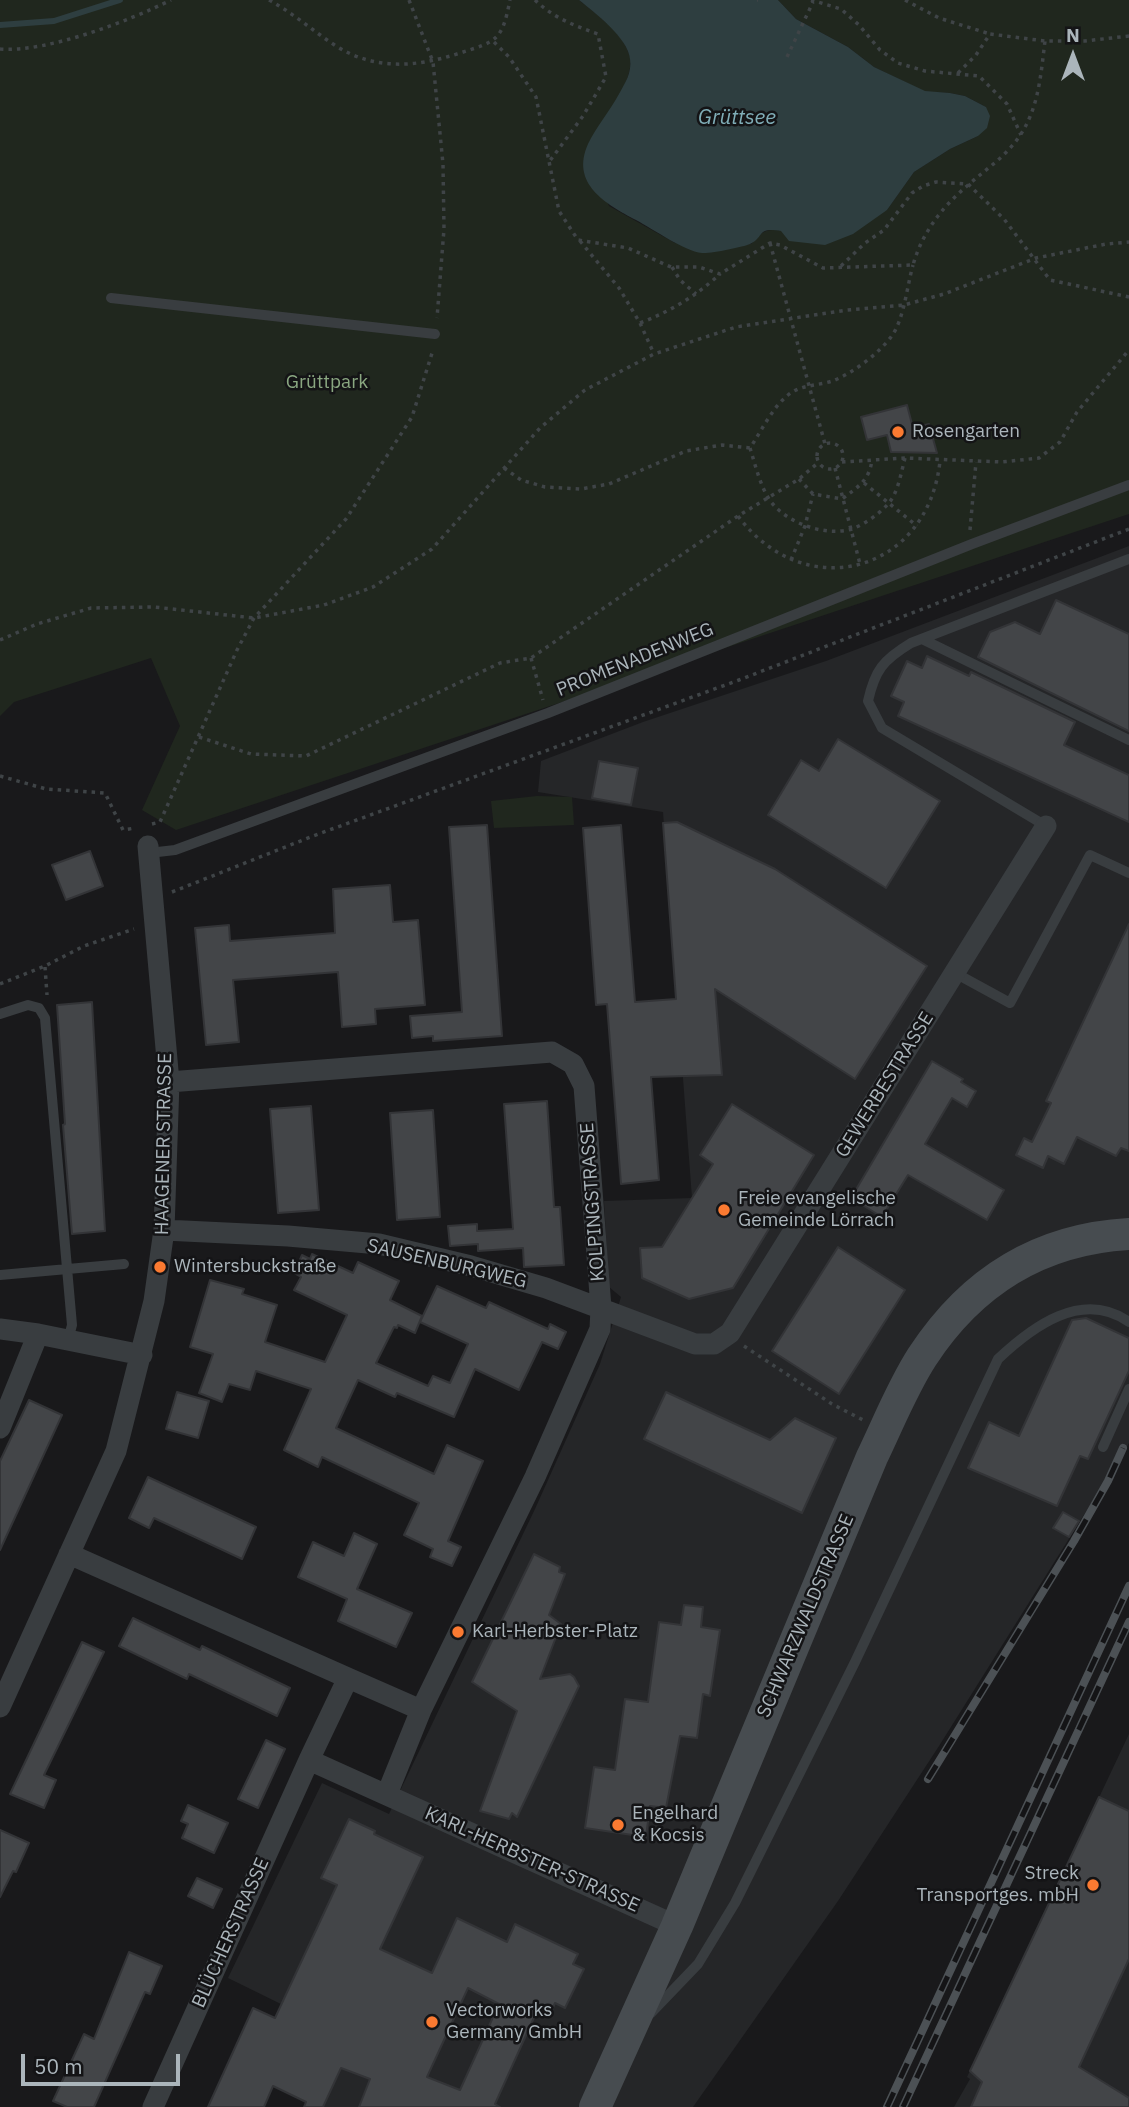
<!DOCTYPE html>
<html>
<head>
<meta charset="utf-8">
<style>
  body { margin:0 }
  #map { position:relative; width:1129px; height:2107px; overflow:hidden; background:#19191b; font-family:"IBM Plex Sans",sans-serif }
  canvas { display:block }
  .north { position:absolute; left:1038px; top:21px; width:70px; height:70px; -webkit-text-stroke:5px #141416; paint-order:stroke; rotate:0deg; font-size:19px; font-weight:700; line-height:28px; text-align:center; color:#abb5bb }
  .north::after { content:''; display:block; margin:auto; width:24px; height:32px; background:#abb5bb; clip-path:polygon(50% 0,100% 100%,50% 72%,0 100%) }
  .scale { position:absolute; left:21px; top:2054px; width:159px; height:32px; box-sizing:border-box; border:4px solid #abb5bb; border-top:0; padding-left:9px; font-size:21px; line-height:24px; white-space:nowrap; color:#abb5bb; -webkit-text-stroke:5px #141416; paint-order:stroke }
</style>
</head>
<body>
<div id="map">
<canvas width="1129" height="2107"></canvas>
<div class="north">N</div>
<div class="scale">50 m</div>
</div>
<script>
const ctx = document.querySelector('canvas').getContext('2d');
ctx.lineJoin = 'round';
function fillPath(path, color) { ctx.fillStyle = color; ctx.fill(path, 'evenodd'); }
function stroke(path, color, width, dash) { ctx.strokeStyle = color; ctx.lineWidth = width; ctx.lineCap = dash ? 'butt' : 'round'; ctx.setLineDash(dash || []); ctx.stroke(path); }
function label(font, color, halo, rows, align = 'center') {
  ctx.font = font + ' "IBM Plex Sans",sans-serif'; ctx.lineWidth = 5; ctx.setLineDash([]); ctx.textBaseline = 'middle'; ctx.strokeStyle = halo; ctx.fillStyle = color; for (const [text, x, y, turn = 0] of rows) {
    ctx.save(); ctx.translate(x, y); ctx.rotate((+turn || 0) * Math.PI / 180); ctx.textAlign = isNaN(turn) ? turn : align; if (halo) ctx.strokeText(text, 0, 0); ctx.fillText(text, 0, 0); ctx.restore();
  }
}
fillPath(new Path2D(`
  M 1129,546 L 1129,1443 L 939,1746 L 838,1901 L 693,2107 L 304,2107 L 340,2033 L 228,1978 L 322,1783 L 389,1814 L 535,1509 L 600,1364 L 621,1297 L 609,1287 L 604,1201 L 692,1198 L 663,812 L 538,792 L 541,761 L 643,722 L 826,661 Z
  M 1129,1734 L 1129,2107 L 954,2107 L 970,2079 L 967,2077 Z`), '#252628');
fillPath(new Path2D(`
  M 0,0 L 579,0 C 596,14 624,33 630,57 C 635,81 602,124 588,145 L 609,206 L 675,243 L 751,244 C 761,232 766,228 781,231 L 887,210 L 914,172 L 950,149 L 978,136 L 986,107 L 965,96 L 950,93 L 925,92 L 874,67 L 848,47 L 796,19 L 778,0 L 1129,0 L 1129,514 L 176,830 L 142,810 L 180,726 L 151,658 L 14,702 L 0,716 Z
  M 537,796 L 572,797 L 574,825 L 494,828 L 491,801 Z`), '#20271e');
fillPath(new Path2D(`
  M 579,0 L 778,0 L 796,19 L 848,47 L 874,67 L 925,91 L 950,93 L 965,96 L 986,107 L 990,116 L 987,128 L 978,136 L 950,149 L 914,172 L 887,210 L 853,234 L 825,245 L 789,241 L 781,231 C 756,227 765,237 750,244 C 743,247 710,254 702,253 C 684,251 653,229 636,220 C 606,204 570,184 588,144 C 596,127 610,111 619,94 C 625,83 632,73 630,59 C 628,38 595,13 579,0 Z`), '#2e3e40');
stroke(new Path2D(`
  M 0,25 L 54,21 L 120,0`), '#2e3e40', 6);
const building = new Path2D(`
  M 907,405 L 913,428 L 929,424 L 937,453 L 891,452 L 887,435 L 867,440 L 861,417 Z
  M 1056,600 L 1129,634 L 1129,731 L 978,657 L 990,632 L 1015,622 L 1040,634 Z
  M 927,656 L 969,676 L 971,672 L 1075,722 L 1064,745 L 1129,775 L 1129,822 L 898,716 L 904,702 L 891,696 L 907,661 L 922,668 Z
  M 838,739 L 940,801 L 886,888 L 768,815 L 801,760 L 819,771 Z
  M 599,761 L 638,768 L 631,805 L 592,798 Z
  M 677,822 L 775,869 L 927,966 L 855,1079 L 715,989 L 722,1075 L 651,1077 L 659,1180 L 621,1184 L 607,1004 L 596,1005 L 583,828 L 621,825 L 635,1002 L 676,999 L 663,823 Z
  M 487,825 L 502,1036 L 433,1041 L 433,1036 L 412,1038 L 410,1016 L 462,1012 L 449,827 Z
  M 90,851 L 103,886 L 66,900 L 52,865 Z
  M 390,885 L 393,922 L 418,920 L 425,1005 L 375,1009 L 376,1024 L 342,1027 L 338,972 L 233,980 L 239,1042 L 206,1045 L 195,928 L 229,925 L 230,941 L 335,933 L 333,889 Z
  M 1129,924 L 1129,1151 L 1121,1148 L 1116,1156 L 1077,1137 L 1064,1164 L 1048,1156 L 1043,1168 L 1016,1155 L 1024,1138 L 1032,1142 L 1051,1103 L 1046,1101 Z
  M 92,1002 L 105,1231 L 72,1234 L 63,1125 L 65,1124 L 57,1005 Z
  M 932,1061 L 963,1079 L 961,1082 L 976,1091 L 967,1107 L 952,1098 L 925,1144 L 1004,1190 L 987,1220 L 908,1175 L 882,1217 L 851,1198 Z
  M 547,1101 L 554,1207 L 560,1207 L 564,1265 L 524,1267 L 523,1248 L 478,1251 L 478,1244 L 450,1246 L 448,1226 L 477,1224 L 477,1231 L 513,1229 L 504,1104 Z
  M 732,1104 L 814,1155 L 733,1288 L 689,1299 L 642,1278 L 640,1248 L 662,1247 L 713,1164 L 700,1155 Z
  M 311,1106 L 319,1210 L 278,1213 L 270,1109 Z
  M 433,1110 L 440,1217 L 397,1220 L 390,1113 Z
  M 838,1247 L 905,1290 L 839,1394 L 772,1351 Z
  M 312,1254 L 353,1273 L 358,1262 L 399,1281 L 390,1300 L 422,1316 L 415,1333 L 398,1325 L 397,1328 L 394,1327 L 376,1363 L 428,1386 L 433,1376 L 450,1383 L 468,1344 L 420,1322 L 437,1286 L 486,1308 L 489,1302 L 548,1329 L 550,1324 L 566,1332 L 558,1349 L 542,1342 L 519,1390 L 475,1369 L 454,1417 L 397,1393 L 395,1397 L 358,1380 L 336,1428 L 434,1474 L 447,1445 L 483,1461 L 448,1541 L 461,1547 L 452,1566 L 430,1557 L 433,1549 L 404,1535 L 419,1503 L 322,1457 L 318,1467 L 284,1450 L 311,1389 L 256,1371 L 250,1390 L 229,1384 L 222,1402 L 199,1393 L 213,1354 L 190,1347 L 210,1280 L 244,1289 L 242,1294 L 277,1305 L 265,1342 L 325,1362 L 347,1315 L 294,1290 L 301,1277 L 294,1273 L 302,1255 L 310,1259 Z
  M 1086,1318 L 1129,1338 L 1129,1371 L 1088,1459 L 1080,1456 L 1057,1506 L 968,1468 L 989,1422 L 1019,1436 L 1072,1320 Z
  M 177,1392 L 209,1401 L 198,1438 L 166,1429 Z
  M 666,1392 L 770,1440 L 795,1418 L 836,1438 L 802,1513 L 644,1439 Z
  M 29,1400 L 62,1415 L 0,1550 L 0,1461 Z
  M 148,1477 L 256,1527 L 242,1559 L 154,1518 L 149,1528 L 129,1518 Z
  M 1063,1512 L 1079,1521 L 1069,1537 L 1053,1528 Z
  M 354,1533 L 377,1544 L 357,1589 L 412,1613 L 396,1647 L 338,1621 L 347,1599 L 298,1577 L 313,1542 L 344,1556 Z
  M 534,1554 L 560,1567 L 559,1572 L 565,1574 L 549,1615 L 561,1624 L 540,1679 L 570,1674 L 574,1677 L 579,1686 L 517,1817 L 512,1813 L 509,1819 L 480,1811 L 517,1711 L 472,1682 Z
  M 684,1605 L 703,1607 L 701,1627 L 720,1630 L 710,1696 L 703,1694 L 697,1738 L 680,1736 L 666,1808 L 650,1806 L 646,1837 L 585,1828 L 594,1767 L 615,1770 L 625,1699 L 648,1702 L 659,1622 L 681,1625 Z
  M 133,1618 L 200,1650 L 202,1646 L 290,1688 L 277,1716 L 189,1674 L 187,1679 L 119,1646 Z
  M 82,1642 L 104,1652 L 44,1775 L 56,1780 L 44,1808 L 10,1794 Z
  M 266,1740 L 285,1749 L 258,1808 L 238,1799 Z
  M 1099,1797 L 1129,1811 L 1129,1959 L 1079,2067 L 1129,2098 L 1129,2107 L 971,2107 L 982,2082 L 970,2071 Z
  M 188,1805 L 228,1823 L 214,1853 L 182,1838 L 188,1824 L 181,1821 Z
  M 349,1819 L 375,1831 L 374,1834 L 423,1857 L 380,1949 L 432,1973 L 457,1918 L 507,1942 L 515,1924 L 578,1954 L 573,1964 L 584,1969 L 565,2008 L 555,2003 L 549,2017 L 537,2011 L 495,2104 L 500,2107 L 359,2107 L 370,2079 L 341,2068 L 323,2107 L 304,2107 L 306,2102 L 273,2086 L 264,2107 L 208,2107 L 253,2008 L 275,2018 L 337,1885 L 321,1878 ZM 468,1988 L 499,2004 L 460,2090 L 427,2077 Z
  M 0,1830 L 29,1843 L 16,1872 L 13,1871 L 0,1897 Z
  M 197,1878 L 222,1889 L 213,1908 L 188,1896 Z
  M 129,1952 L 162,1966 L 150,1994 L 145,1992 L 94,2107 L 67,2107 L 53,2101 L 84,2034 L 94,2039 Z`);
fillPath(building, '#434548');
stroke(building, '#333437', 2);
stroke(new Path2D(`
  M 269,0 C 293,13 313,31 336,46 C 376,71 417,67 460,53 C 498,41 502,40 510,0
  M 409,0 L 433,62 L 443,164 L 444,229 L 437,318
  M 535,0 C 552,17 575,26 598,34 L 606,77 L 583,116 L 549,162
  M 757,0 L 758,0
  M 811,0 L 841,9 L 859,25 L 880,50 L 898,63 L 925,71 L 979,76 L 1007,104 L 1021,135
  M 905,0 L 939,18 L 990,34
  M 494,42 L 509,57 L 536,97 L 559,211 L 578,240 L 628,248 L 671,267 L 699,267 L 720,274 L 770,243 L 780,245 L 823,268 L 913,265 C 922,233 942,207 967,186 C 987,168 1006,157 1021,134 C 1039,106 1041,73 1045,41
  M 0,49 C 46,53 129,21 171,0
  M 787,57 L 813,2
  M 958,73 L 976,55 L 990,34 L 1045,41 L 1085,41 L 1129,36
  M 580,241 L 619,288 L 640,323 L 654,354
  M 770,243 L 825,444
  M 841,266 L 865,243 L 884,230 L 912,193 L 923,186 L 936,182 L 968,184 L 1004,219 L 1050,280 L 1129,297
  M 672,267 L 680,280 L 696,294
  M 640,323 C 671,311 696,296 720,274
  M817 456a13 13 0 1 1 26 0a13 13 0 1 1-26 0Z
  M 905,458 C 901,473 898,493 888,504 C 879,514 865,524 852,529 C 825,537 785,523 769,499 C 760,485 755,464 750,448 C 762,430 772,408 788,395 C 801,384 820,386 835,380 C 854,372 878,354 891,337 C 904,320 907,286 913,265
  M 842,462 L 905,458 L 1002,462 L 1039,458 L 1060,442 L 1077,412 L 1129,350
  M 504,468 L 521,480 L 545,487 L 581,489 L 609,484 L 686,451 L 722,445 L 750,448
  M 835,468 L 860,564
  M 799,479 L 813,494 L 842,499 C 858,487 870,480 872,459
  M 864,483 L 917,526
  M 738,516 C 805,606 928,573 940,461
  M 970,530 L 976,462
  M 791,560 L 805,526 L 813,494
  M 0,640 L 37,624 L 91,608 L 154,607 L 254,618 L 324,605 L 373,587 L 432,549 L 540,428 L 585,390 L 654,354 L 736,327 L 847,310 L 904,305 L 944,294 L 1036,258 L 1106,244 L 1129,242
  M 531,658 L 543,700
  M 199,737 L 251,754 L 306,756 L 500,663 L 531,658 L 738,516 L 799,479 L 819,462
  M 0,776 L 46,789 L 105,793 L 123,830 L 135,828
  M 152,824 L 160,822 L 237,650 L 254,618 L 346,519 L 412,417 L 433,350
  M 172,892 L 313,836 L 739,680 L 1129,529
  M 45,967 L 47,995
  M 0,984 L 45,966 L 84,946 L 134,929
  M 744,1346 L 832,1404 L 863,1420`), '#3f4447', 3.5, [3.5, 5]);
stroke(new Path2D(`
  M 111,298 L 435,334
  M 922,639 L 1129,740
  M 1046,826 L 882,728 L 868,701 C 875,670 883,660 911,643 L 1129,559
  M 149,853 L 175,850 L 548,713 L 972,544 L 1129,485
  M 955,973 L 1010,1003 L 1090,855 L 1129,873
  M 0,1014 L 28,1005 L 39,1008 L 45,1018 L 72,1325 L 68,1340
  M 0,1275 L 124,1264
  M 1103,1447 L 1129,1389
  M 651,2013 L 698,1964 L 735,1903 L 855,1662 L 998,1359 C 1032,1327 1082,1289 1129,1322`), '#393d40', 10);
stroke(new Path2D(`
  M 169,1082 L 552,1052 L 573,1064 L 584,1086 L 601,1308 L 600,1329 L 535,1477 L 421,1710 L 387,1794
  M 164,1230 L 288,1236 L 379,1244 L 471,1266 L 546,1288 L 695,1344 L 714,1344 L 730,1333 L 1046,826
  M 0,1329 L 38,1334 L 142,1355
  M 0,1428 L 38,1334
  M 69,1554 L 348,1678
  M 0,1707 L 116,1451 L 154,1301 L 164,1230 L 169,1082 L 148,846
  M 421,1710 L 348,1678 L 309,1760 L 677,1926
  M 153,2107 L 309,1760`), '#393d40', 21);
stroke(new Path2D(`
  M 595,2107 L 677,1926 L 872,1457 C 888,1424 902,1388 922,1357 C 971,1282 1039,1239 1129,1234`), '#474c50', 32);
const rail = new Path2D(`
  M 928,1779 L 1074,1541 L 1108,1481 L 1123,1448
  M 887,2107 L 1129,1586
  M 903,2107 L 1129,1622`);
stroke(rail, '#4c5155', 8);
stroke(rail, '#141416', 5, [16]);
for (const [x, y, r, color] of [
  [898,432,7,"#fb7a31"],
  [724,1210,7,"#fb7a31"],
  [160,1267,7,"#fb7a31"],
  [458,1632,7,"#fb7a31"],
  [618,1825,7,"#fb7a31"],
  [1093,1885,7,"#fb7a31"],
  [432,2022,7,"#fb7a31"]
]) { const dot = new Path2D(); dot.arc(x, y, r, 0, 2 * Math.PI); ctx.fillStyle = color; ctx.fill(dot); stroke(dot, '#141416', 2.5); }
label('19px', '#8aa781', '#141416', [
  ["Grüttpark",327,383]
]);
label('19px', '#abb5bb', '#141416', [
  ["Rosengarten",912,432],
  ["Freie evangelische",738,1199],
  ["Gemeinde Lörrach",738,1221],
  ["Wintersbuckstraße",174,1267],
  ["Karl-Herbster-Platz",472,1632],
  ["Engelhard",632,1814],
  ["& Kocsis",632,1836],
  ["Streck",1079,1874,"right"],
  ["Transportges. mbH",1079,1896,"right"],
  ["Vectorworks",446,2011],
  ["Germany GmbH",446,2033]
], 'left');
label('19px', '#abb5bb', '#141416', [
  ["PROMENADENWEG",635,660,-22],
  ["GEWERBESTRASSE",885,1085,-58],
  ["HAAGENER STRASSE",164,1144,-89],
  ["KOLPINGSTRASSE",593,1202,-94],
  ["SAUSENBURGWEG",447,1264,13],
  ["SCHWARZWALDSTRASSE",806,1616,-67],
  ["KARL-HERBSTER-STRASSE",532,1860,24],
  ["BLÜCHERSTRASSE",231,1933,-66]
]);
label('italic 21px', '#80aeb8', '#141416', [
  ["Grüttsee",737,118]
]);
</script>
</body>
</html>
